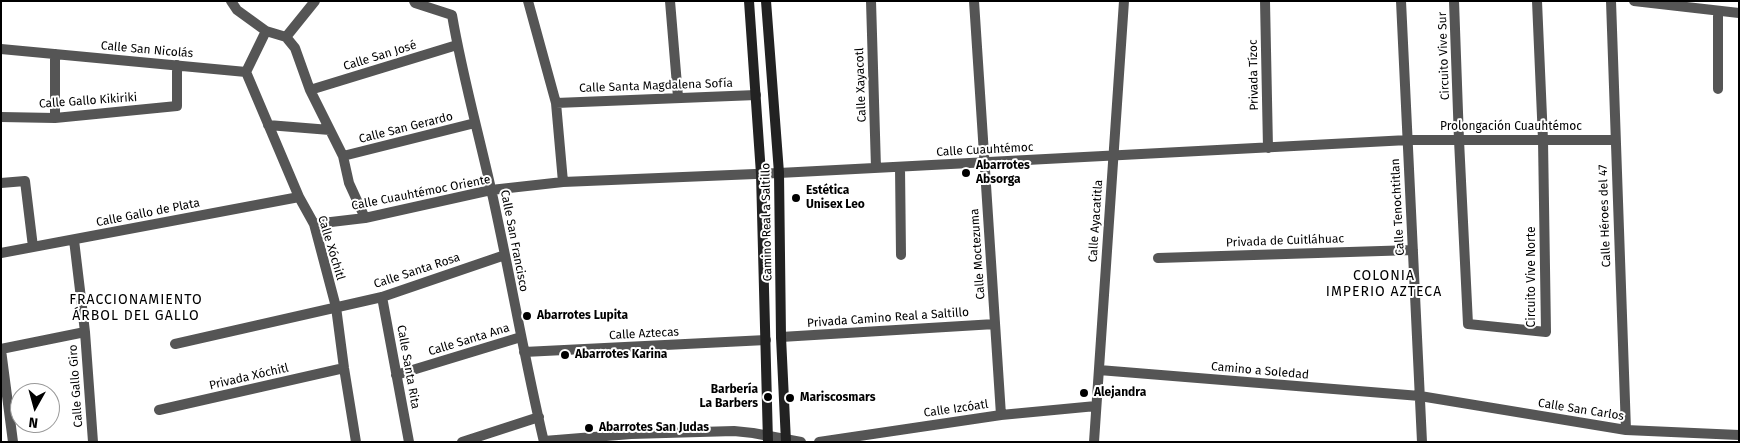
<!DOCTYPE html>
<html>
<head>
<meta charset="utf-8">
<style>
  body { margin:0 }
  #map { position:relative; width:1740px; height:443px; overflow:hidden; background:#fff; font-family:"Fira Sans",sans-serif }
  canvas { display:block }
  .frame { position:absolute; inset:0; border:2px solid #000; pointer-events:none }
  .north { position:absolute; left:10px; top:383px; width:50px; height:50px; box-sizing:border-box; background:#fff; border:1px solid #999; border-radius:50%; rotate:187deg; font-size:14px; font-weight:700; line-height:20px; text-align:center; color:#000 }
  .north::after { content:''; display:block; margin:auto; width:18px; height:22px; background:#000; clip-path:polygon(50% 0,100% 100%,50% 72%,0 100%) }
</style>
</head>
<body>
<div id="map">
<canvas width="1740" height="443"></canvas>
<div class="frame"></div>
<div class="north">N</div>
</div>
<script>
const ctx = document.querySelector('canvas').getContext('2d');
ctx.lineJoin = 'round';
function stroke(path, color, width, dash) { ctx.strokeStyle = color; ctx.lineWidth = width; ctx.lineCap = dash ? 'butt' : 'round'; ctx.setLineDash(dash || []); ctx.stroke(path); }
function label(font, color, halo, rows, align = 'center') {
  ctx.font = font + ' "Fira Sans",sans-serif'; ctx.lineWidth = 4; ctx.setLineDash([]); ctx.textBaseline = 'middle'; ctx.strokeStyle = halo; ctx.fillStyle = color; for (const [text, x, y, turn = 0] of rows) {
    ctx.save(); ctx.translate(x, y); ctx.rotate((+turn || 0) * Math.PI / 180); ctx.textAlign = isNaN(turn) ? turn : align; if (halo) ctx.strokeText(text, 0, 0); ctx.fillText(text, 0, 0); ctx.restore();
  }
}
stroke(new Path2D(`
  M 231,1 L 237,10 L 266,31 L 286,37 L 295,48 L 310,90 L 343,156 L 349,183 L 365,218
  M 414,1 L 415,3 L 452,15 C 462,74 478,131 491,189 C 510,273 524,358 544,442
  M 528,1 L 556,103 L 563,182
  M 670,1 L 678,97
  M 871,1 L 876,168
  M 974,1 L 1001,415
  M 1265,1 L 1268,148
  M 1401,1 L 1422,442
  M 1454,1 L 1459,140 L 1468,324 L 1546,332 L 1543,140 L 1537,1
  M 1611,1 L 1626,430
  M 1634,1 L 1739,13
  M 1718,11 L 1718,89
  M 286,37 L 315,1
  M 1,49 L 246,72
  M 246,72 L 299,197 L 314,224 L 336,307 L 344,368 L 356,442
  M 246,72 L 266,31
  M 310,90 L 457,45
  M 556,103 L 756,95
  M 1,117 L 55,118 L 177,106 L 177,65
  M 55,118 L 55,54
  M 268,125 L 330,130
  M 343,156 L 475,123
  M 900,167 L 901,255
  M 1,183 L 25,181 L 33,247
  M 314,224 L 365,218 L 491,190 L 563,182 L 779,173 L 1408,140 L 1615,140
  M 74,240 L 85,332 L 93,442
  M 1,253 L 299,197
  M 1158,258 L 1413,250
  M 382,297 L 409,442
  M 781,337 L 995,324
  M 175,344 L 382,297 L 505,255
  M 1,349 L 85,332
  M 1,350 L 13,442
  M 524,352 L 766,340
  M 1099,370 L 1420,396 L 1626,430 L 1739,435
  M 396,375 L 521,337
  M 159,410 L 344,368
  M 544,441 L 631,434 L 734,431 L 753,433 L 801,442
  M 462,442 L 539,417
  M 819,442 L 1001,415 L 1096,406
  M 1094,442 L 1124,1`), '#555', 10);
stroke(new Path2D(`
  M 749,1 L 761,174 L 768,442
  M 766,1 L 779,173 L 781,337 L 786,442`), '#222', 10);
for (const [x, y, r, color] of [
  [966,173,5,"#000"],
  [796,198,5,"#000"],
  [527,316,5,"#000"],
  [565,355,5,"#000"],
  [1084,393,5,"#000"],
  [768,397,5,"#000"],
  [790,398,5,"#000"],
  [589,428,5,"#000"]
]) { const dot = new Path2D(); dot.arc(x, y, r, 0, 2 * Math.PI); ctx.fillStyle = color; ctx.fill(dot); stroke(dot, '#fff', 2); }
label('12px', '#000', '#fff', [
  ["Calle San Nicolás",147,50,5],
  ["Calle San José",380,56,-17],
  ["Circuito Vive Sur",1444,56,-92],
  ["Privada Tízoc",1254,75,-91],
  ["Calle Xayacotl",861,85,-92],
  ["Calle Santa Magdalena Sofía",656,86,-2],
  ["Calle Gallo Kikiriki",88,101,-4],
  ["Prolongación Cuauhtémoc",1511,127],
  ["Calle San Gerardo",406,128,-14],
  ["Calle Cuauhtémoc",985,150,-3],
  ["Calle Cuauhtémoc Oriente",421,193,-11],
  ["Calle Tenochtitlan",1398,207,-93],
  ["Calle Gallo de Plata",148,213,-11],
  ["Calle Héroes del 47",1605,216,-92],
  ["Calle Ayacatitla",1096,221,-86],
  ["Camino Real a Saltillo",767,222,-91],
  ["Calle San Francisco",514,241,79],
  ["Privada de Cuitláhuac",1285,241,-2],
  ["Calle Xóchitl",331,248,73],
  ["Calle Moctezuma",978,254,-94],
  ["Calle Santa Rosa",417,271,-18],
  ["Circuito Vive Norte",1532,277,-90],
  ["Privada Camino Real a Saltillo",888,318,-4],
  ["Calle Aztecas",644,334,-3],
  ["Calle Santa Ana",469,340,-17],
  ["Calle Santa Rita",408,367,80],
  ["Camino a Soledad",1260,371,5],
  ["Privada Xóchitl",249,377,-13],
  ["Calle Gallo Giro",76,386,-94],
  ["Calle Izcóatl",956,409,-8],
  ["Calle San Carlos",1581,410,9]
]);
label('bold 12px', '#000', '#fff', [
  ["Abarrotes",976,166],
  ["Absorga",976,180],
  ["Estética",806,191],
  ["Unisex Leo",806,205],
  ["Abarrotes Lupita",537,316],
  ["Abarrotes Karina",575,355],
  ["Barbería",758,390,"right"],
  ["La Barbers",758,404,"right"],
  ["Alejandra",1094,393],
  ["Mariscosmars",800,398],
  ["Abarrotes San Judas",599,428]
], 'left');
ctx.letterSpacing = '1px';
label('14px', '#000', '#fff', [
  ["COLONIA",1384,276],
  ["IMPERIO AZTECA",1384,292],
  ["FRACCIONAMIENTO",136,300],
  ["ÁRBOL DEL GALLO",136,316]
]);
ctx.letterSpacing = '0px';
</script>
</body>
</html>
